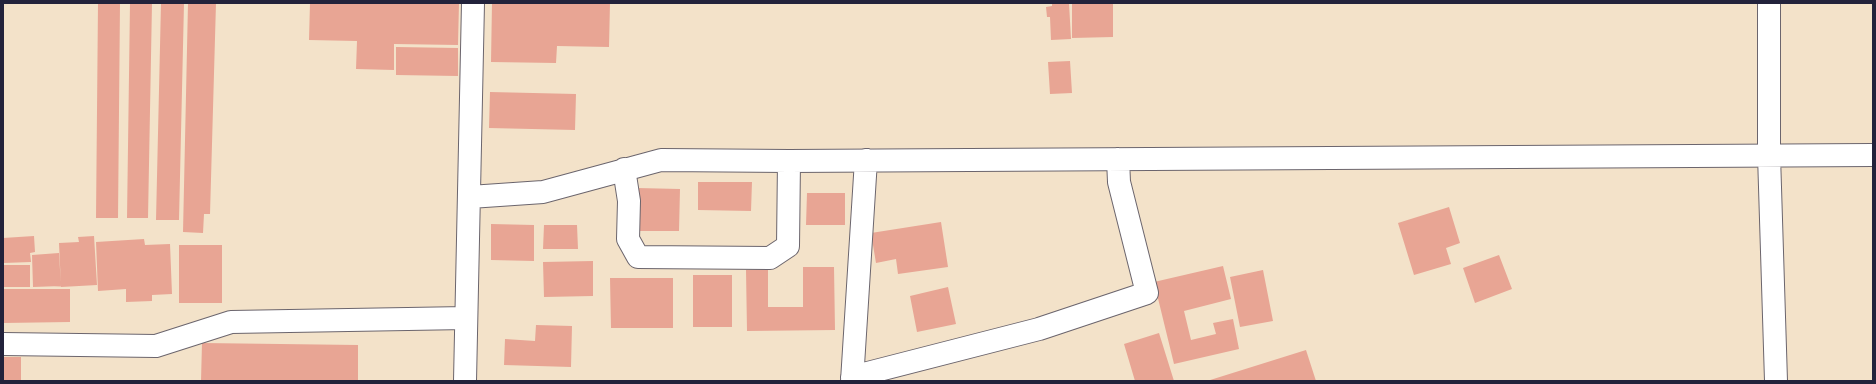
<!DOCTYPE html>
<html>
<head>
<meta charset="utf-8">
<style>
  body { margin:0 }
  #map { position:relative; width:1876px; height:384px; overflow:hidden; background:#f3e2c9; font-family:"Gentium Book Plus",serif }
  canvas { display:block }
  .frame { position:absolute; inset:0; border:4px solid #22223b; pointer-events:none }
</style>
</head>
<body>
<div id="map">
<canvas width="1876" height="384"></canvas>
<div class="frame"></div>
</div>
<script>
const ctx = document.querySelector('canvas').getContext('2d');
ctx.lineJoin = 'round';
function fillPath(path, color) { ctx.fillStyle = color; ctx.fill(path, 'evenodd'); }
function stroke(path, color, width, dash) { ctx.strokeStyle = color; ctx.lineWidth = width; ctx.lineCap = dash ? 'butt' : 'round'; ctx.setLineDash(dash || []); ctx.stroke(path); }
fillPath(new Path2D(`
  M 98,3 L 120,3 L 118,218 L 96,218 Z
  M 130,3 L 152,3 L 148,218 L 127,218 Z
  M 161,3 L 184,3 L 179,220 L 156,220 Z
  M 188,3 L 216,3 L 210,214 L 204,214 L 203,233 L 183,232 Z
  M 310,3 L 459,3 L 458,45 L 394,44 L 394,70 L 356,69 L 357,41 L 309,40 Z
  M 492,3 L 610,3 L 609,47 L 557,46 L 556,63 L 491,62 Z
  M 1052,3 L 1069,3 L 1071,39 L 1051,40 L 1050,17 L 1047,17 L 1046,7 L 1052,6 Z
  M 1072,3 L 1113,3 L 1113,37 L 1072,38 Z
  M 396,47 L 458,48 L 458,76 L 396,75 Z
  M 1070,61 L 1072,93 L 1050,94 L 1048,62 Z
  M 490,92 L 576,94 L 575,130 L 489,128 Z
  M 698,182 L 752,182 L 751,211 L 698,210 Z
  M 637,188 L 680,189 L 679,231 L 637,231 Z
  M 807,193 L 845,193 L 845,225 L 806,225 Z
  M 1449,207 L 1460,243 L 1446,248 L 1451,264 L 1414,275 L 1398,223 Z
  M 941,222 L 948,267 L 898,274 L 896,259 L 876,263 L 871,233 Z
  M 491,224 L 534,225 L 534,261 L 491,260 Z
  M 544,225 L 577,225 L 578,249 L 543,249 Z
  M 34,236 L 35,252 L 30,253 L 31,262 L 3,263 L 3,238 Z
  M 94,236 L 97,285 L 61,287 L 59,243 L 79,242 L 78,237 Z
  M 144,239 L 145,245 L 170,244 L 172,294 L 152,295 L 152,301 L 126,302 L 126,289 L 98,291 L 96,242 Z
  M 179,245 L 222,245 L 222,303 L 179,303 Z
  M 59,253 L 61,286 L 33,287 L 32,255 Z
  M 1499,255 L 1512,289 L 1475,303 L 1463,268 Z
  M 593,261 L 593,296 L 544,297 L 543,262 Z
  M 3,265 L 30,265 L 30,287 L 4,287 Z
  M 1223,266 L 1231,299 L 1184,311 L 1191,340 L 1216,334 L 1213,323 L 1233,319 L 1239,349 L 1174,364 L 1154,282 Z
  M 803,267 L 834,267 L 835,330 L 747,331 L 746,270 L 768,269 L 768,307 L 803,307 Z
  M 1263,270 L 1273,321 L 1240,327 L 1230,277 Z
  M 693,275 L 732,275 L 732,327 L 693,327 Z
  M 610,278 L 673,278 L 673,328 L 611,328 Z
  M 948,287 L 956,324 L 917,332 L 910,296 Z
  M 3,289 L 70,289 L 70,322 L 3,323 Z
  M 536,325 L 572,326 L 571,367 L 504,365 L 505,339 L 535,341 Z
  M 1159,333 L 1174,381 L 1135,381 L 1124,344 Z
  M 202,343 L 358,345 L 358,381 L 201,381 Z
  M 1306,350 L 1316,381 L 1207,381 Z
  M 3,357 L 21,357 L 21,381 L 3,381 Z`), '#e8a594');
const minor = new Path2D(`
  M 1769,3 L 1769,155 L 1776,381
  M 624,169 L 629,201 L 628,239 L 638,257 L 770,258 L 788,246 L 789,161
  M 470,197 L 543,192 L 661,160 L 789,161 L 1873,155
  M 3,344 L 156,346 L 231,322 L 466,318
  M 852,377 L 1039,329 L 1147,293 L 1119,182 L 1118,159
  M 465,381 L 473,3
  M 852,381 L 866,160`);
stroke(minor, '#6b656d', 24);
stroke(minor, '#fff', 22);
</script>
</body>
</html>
